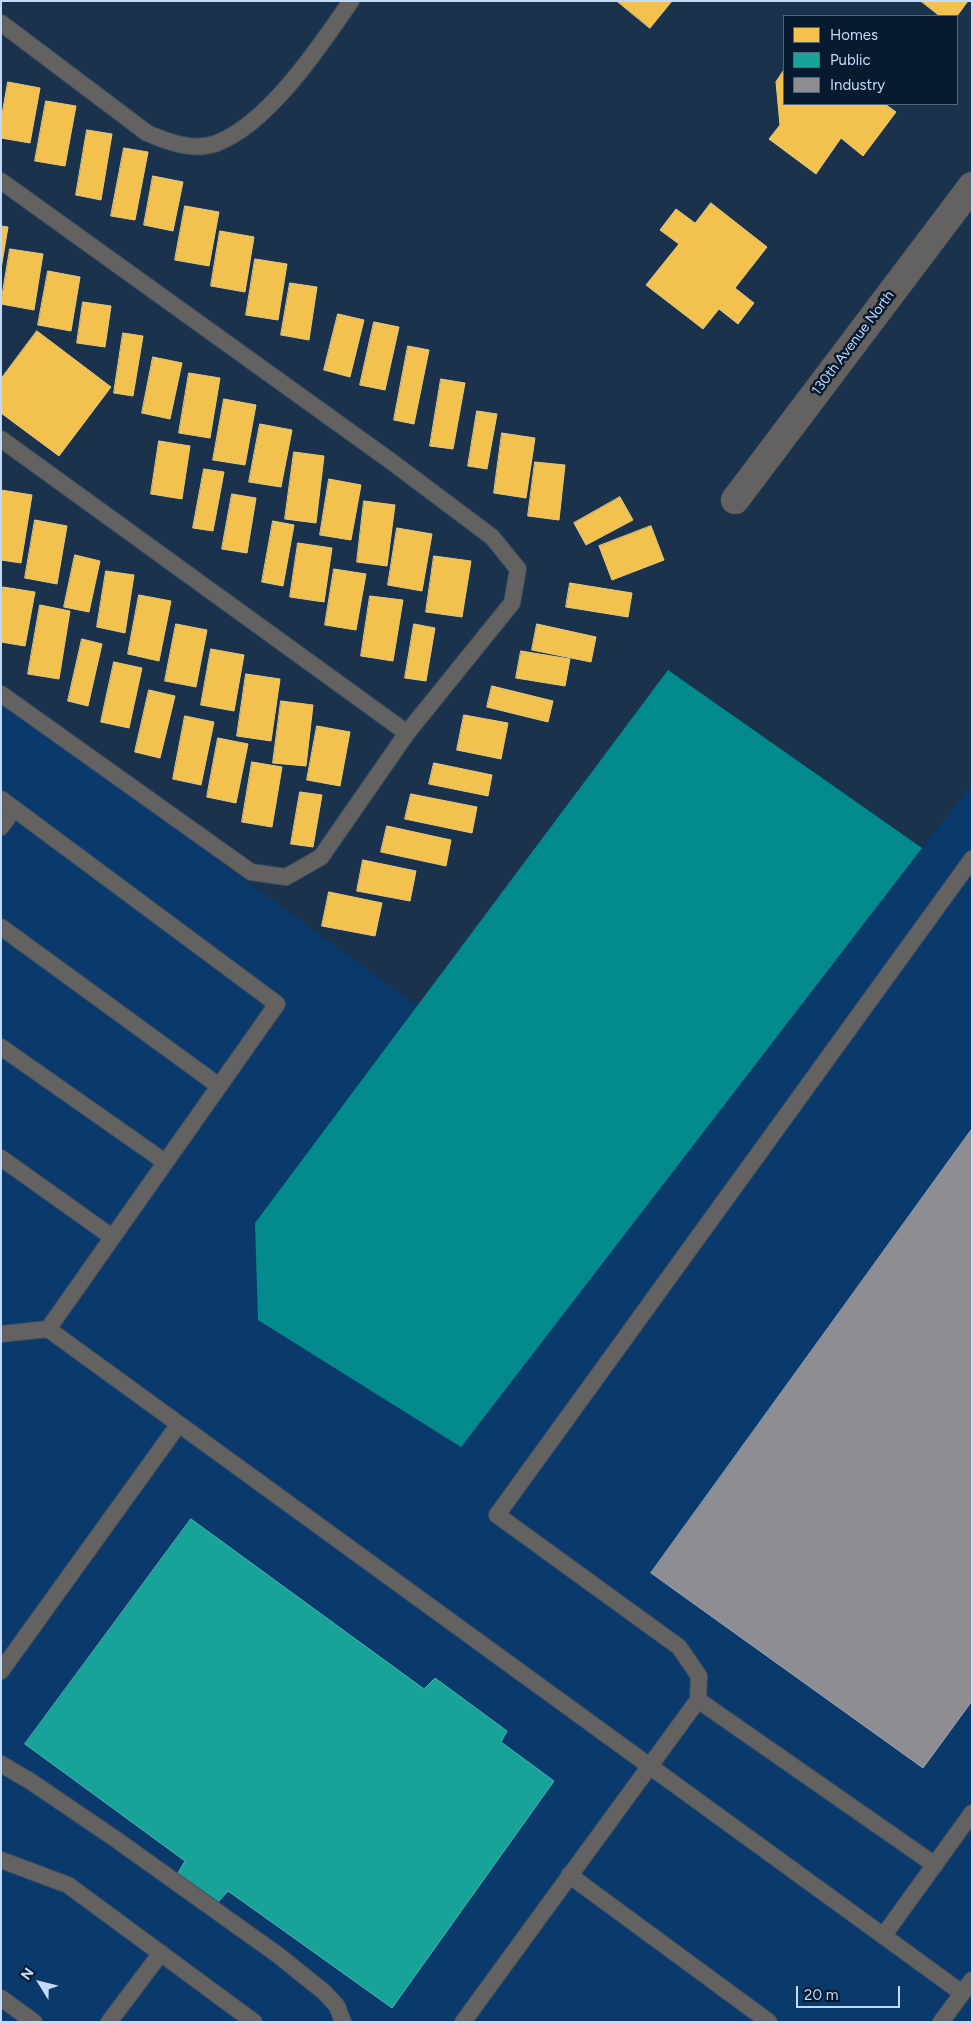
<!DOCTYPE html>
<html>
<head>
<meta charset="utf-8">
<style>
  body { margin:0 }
  #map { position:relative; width:973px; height:2023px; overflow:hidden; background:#1a324b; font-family:Figtree,sans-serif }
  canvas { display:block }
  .frame { position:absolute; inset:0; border:2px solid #c3dbf8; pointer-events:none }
  .legend { position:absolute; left:783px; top:15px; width:175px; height:90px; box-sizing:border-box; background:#081a2f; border:1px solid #53677f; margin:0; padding:6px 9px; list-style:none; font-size:15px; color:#c3dbf8 }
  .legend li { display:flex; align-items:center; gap:10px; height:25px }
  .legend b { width:25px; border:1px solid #53677f }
  .north { position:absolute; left:15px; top:1958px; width:50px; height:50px; -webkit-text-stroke:4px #081a2f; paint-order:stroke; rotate:306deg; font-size:14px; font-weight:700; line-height:20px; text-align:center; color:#c3dbf8 }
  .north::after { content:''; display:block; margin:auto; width:18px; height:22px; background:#c3dbf8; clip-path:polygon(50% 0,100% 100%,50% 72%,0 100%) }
  .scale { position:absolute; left:796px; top:1986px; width:104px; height:22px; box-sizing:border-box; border:2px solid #c3dbf8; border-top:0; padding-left:6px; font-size:15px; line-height:18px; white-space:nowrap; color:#c3dbf8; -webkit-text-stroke:4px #081a2f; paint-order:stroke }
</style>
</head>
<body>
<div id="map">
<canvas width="973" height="2023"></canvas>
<div class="frame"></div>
<ul class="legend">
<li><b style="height:14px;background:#f2c14e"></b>Homes</li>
<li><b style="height:14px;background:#17a398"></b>Public</li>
<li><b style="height:14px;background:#8d8d92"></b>Industry</li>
</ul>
<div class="north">N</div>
<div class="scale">20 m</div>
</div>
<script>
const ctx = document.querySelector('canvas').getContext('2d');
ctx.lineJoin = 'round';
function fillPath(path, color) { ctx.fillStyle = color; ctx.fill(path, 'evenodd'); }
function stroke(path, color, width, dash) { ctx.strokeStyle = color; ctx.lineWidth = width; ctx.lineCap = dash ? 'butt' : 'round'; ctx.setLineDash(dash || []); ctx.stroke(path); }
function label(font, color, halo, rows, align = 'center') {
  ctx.font = font + ' Figtree,sans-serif'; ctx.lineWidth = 5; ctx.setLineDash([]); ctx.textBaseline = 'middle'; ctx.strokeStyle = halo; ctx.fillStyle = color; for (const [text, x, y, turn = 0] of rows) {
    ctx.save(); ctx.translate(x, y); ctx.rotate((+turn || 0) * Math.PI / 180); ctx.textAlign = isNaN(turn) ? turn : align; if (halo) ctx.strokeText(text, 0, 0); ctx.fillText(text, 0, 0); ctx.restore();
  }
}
fillPath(new Path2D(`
  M 1,701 L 417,1006 L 255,1223 L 460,1447 L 972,784 L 972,2022 L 1,2022 Z`), '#0a396b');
fillPath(new Path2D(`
  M 668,670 L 922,848 L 461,1447 L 258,1320 L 255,1223 Z`), '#038a8c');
const homes = new Path2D(`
  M 617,1 L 672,1 L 650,28 Z
  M 921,1 L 968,1 L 957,16 L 940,16 Z
  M 784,70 L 784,104 L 885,104 L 896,112 L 863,156 L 841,138 L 816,174 L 769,139 L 780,125 L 776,82 Z
  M 8,82 L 40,88 L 30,143 L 1,138 L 1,121 Z
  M 46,101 L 76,106 L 65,166 L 35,161 Z
  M 87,130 L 112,134 L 101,200 L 76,195 Z
  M 124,148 L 148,152 L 135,220 L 111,216 Z
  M 153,176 L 183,182 L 173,231 L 144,225 Z
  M 711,203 L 767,247 L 735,288 L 754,303 L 738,324 L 719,309 L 703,329 L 646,285 L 679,244 L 660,230 L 676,209 L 695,223 Z
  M 185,206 L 219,212 L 209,266 L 175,260 Z
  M 1,226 L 8,227 L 1,269 Z
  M 220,231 L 254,237 L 245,292 L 211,286 Z
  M 10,249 L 43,254 L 34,310 L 1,304 Z
  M 255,259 L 287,264 L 278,320 L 246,315 Z
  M 48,271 L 80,277 L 71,331 L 38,325 Z
  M 290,283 L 317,287 L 309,340 L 281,335 Z
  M 83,302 L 111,306 L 105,347 L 77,343 Z
  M 338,314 L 364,320 L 350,377 L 324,370 Z
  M 374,322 L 399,327 L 385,390 L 360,385 Z
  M 37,331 L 111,387 L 59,456 L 1,413 L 1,379 Z
  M 123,333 L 143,336 L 133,396 L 114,393 Z
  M 408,346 L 429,350 L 414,424 L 394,420 Z
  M 153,357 L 182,363 L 170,419 L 142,413 Z
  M 189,373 L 220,378 L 210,438 L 179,433 Z
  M 441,379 L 465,383 L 453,449 L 430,446 Z
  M 224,399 L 256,405 L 245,465 L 213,460 Z
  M 477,411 L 497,414 L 487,469 L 468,466 Z
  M 260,424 L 292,430 L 281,487 L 249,482 Z
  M 502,433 L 535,438 L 526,498 L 494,493 Z
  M 159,441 L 190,446 L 182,499 L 151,494 Z
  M 294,452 L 324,456 L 316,523 L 285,519 Z
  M 535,462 L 565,465 L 559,520 L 528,516 Z
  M 204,469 L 224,472 L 213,531 L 193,528 Z
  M 329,479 L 361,485 L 351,540 L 320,535 Z
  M 1,490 L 32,495 L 21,563 L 1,560 Z
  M 232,494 L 256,498 L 247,553 L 222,549 Z
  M 620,497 L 633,520 L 586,545 L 574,523 Z
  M 364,501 L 395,505 L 387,566 L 357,562 Z
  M 35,520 L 67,526 L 57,584 L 25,578 Z
  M 273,521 L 294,525 L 283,586 L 262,582 Z
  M 651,526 L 664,560 L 612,580 L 599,546 Z
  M 397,528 L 432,534 L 422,591 L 388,585 Z
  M 298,543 L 332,548 L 324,602 L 290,597 Z
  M 75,555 L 100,561 L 89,612 L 64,607 Z
  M 434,556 L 471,561 L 462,617 L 426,612 Z
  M 334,569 L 366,574 L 356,630 L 325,625 Z
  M 106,571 L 134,575 L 125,633 L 97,627 Z
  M 570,583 L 632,593 L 628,617 L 566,607 Z
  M 3,587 L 35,592 L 25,646 L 1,642 L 1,599 Z
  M 139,595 L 171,601 L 159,661 L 128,654 Z
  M 370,596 L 403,600 L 393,661 L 361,656 Z
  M 40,605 L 70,611 L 59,679 L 28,674 Z
  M 176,624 L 207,630 L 196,687 L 165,681 Z
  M 414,624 L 435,628 L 426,681 L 405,678 Z
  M 537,624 L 596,637 L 591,662 L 532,650 Z
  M 82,639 L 102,644 L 88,706 L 68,701 Z
  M 211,649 L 244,655 L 234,711 L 201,705 Z
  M 521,651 L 570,659 L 565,686 L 516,678 Z
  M 114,662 L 142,668 L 129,728 L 101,722 Z
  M 246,674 L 280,679 L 271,741 L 237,736 Z
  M 492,686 L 553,701 L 548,722 L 487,707 Z
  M 149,690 L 175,696 L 160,758 L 135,752 Z
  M 281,701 L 313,705 L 306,766 L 273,763 Z
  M 464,715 L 508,723 L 501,759 L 457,750 Z
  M 185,716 L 214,722 L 201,785 L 173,779 Z
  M 317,726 L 350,732 L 340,786 L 307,780 Z
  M 218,738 L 248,744 L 236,803 L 207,797 Z
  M 252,762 L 282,767 L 272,827 L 242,822 Z
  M 434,763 L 492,775 L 488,796 L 429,784 Z
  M 300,792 L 322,795 L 313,847 L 291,844 Z
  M 411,794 L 477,807 L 472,833 L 405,819 Z
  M 387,826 L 451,840 L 446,866 L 381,852 Z
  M 363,860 L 416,871 L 410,901 L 357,891 Z
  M 329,892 L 382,903 L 375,936 L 322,926 Z`);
fillPath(homes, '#f2c14e');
stroke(homes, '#e4c981', 1);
const public = new Path2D(`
  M 191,1519 L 424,1689 L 435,1678 L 507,1731 L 501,1742 L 554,1781 L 392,2008 L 228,1891 L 218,1902 L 178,1873 L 185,1861 L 25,1744 Z`);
fillPath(public, '#17a398');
stroke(public, '#4bb4b5', 1);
const industry = new Path2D(`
  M 972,1129 L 972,1701 L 923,1768 L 651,1573 Z`);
fillPath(industry, '#8d8d92');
stroke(industry, '#9da4b1', 1);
const service = new Path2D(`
  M 1,23 L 147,133 C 168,142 194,152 217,143 C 269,123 320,46 351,1
  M 1,181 L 392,462 L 492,537 L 518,569 L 512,603 L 407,733 L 321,857 L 286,877 L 251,872 L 1,694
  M 1,439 L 407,733
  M 1,799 L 277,1004 L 48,1329
  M 1,827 L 14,809
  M 1,927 L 219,1086
  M 1,1047 L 165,1162
  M 1,1158 L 112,1237
  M 1,1334 L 48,1329 L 962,1993
  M 1,1671 L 179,1424
  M 698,1700 L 935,1865
  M 1,1764 L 30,1781 L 114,1838 L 278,1955 L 324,1992 L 337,2006 L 343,2022
  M 1,1860 L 68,1885 L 254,2022
  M 569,1875 L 769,2022
  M 884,1935 L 972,1813
  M 1,1998 L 34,2022
  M 109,2022 L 161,1953
  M 463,2022 L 698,1700 L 699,1676 L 679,1647 L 497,1515 L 972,859
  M 941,2022 L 972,1980`);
const minor = new Path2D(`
  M 735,500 L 972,186`);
stroke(service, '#394d62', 18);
stroke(minor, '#394d62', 29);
stroke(service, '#646261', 16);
stroke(minor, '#646261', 28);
label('14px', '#c3dbf8', '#081a2f', [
  ["130th Avenue North",853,343,-53]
]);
</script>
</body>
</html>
